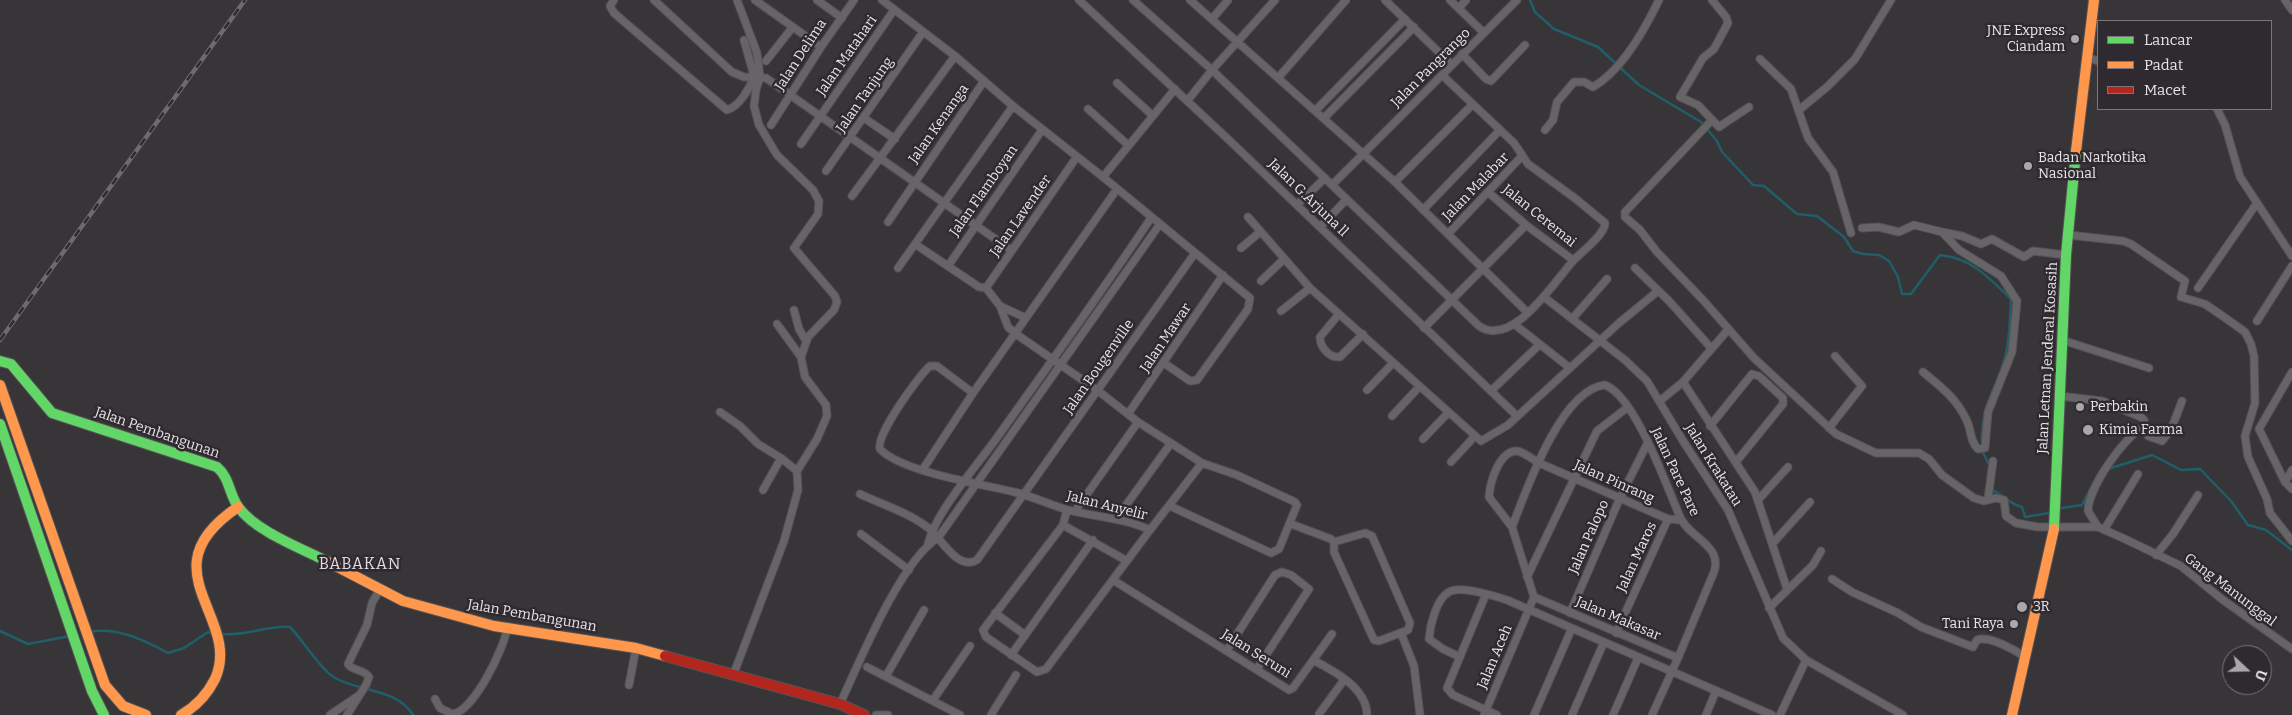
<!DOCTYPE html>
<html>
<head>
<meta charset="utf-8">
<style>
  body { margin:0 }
  #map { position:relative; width:2292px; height:715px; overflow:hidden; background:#383538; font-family:Bitter,serif }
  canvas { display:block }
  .legend { position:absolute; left:2097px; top:20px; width:175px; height:90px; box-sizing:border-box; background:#2f2a2f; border:1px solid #797579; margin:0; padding:6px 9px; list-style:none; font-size:15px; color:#e8e5e8 }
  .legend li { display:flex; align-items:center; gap:10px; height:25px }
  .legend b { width:25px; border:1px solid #797579 }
  .north { position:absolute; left:2222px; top:645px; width:50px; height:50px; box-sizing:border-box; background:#2f2a2f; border:1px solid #797579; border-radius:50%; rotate:111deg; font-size:14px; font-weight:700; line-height:20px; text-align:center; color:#e8e5e8 }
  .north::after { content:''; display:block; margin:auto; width:18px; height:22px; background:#aaa7aa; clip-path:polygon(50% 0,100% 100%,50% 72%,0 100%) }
</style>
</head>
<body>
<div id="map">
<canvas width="2292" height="715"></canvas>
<ul class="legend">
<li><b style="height:6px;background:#63d668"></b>Lancar</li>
<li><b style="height:6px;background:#ff974d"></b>Padat</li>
<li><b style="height:6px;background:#b3261e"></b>Macet</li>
</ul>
<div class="north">U</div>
</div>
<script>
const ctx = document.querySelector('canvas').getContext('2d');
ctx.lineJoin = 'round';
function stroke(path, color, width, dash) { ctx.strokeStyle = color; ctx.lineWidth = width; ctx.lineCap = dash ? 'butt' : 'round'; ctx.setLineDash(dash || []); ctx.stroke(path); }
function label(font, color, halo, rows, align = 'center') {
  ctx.font = font + ' Bitter,serif'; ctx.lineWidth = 5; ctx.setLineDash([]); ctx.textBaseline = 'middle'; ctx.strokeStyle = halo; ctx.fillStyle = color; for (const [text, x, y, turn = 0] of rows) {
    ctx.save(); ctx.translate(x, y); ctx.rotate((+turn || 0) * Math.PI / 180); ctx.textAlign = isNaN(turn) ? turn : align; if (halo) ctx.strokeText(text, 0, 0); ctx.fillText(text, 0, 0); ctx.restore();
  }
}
stroke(new Path2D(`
  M 1530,0 L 1535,12 L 1554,29 L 1598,47 L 1639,85 L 1701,122 L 1717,141 L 1722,152 L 1753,185 L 1764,186 L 1797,214 L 1817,216 L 1844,237 L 1853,251 L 1863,254 L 1879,255 L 1889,261 L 1898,277 L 1902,294 L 1911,294 L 1940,255 C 1972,258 1989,278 2011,299 C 2010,318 2010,338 2005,357 C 1997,388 1980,407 1982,442
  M 1983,453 L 1990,466
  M 2108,469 L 2152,455 L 2181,470 L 2200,469 L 2231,501 L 2248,525 L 2266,530 L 2292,550
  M 1992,488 L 1992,490 C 2006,496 2007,503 2022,507 L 2025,517 L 2049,513
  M 2061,508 L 2082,505 L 2095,480
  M 0,631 L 28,644 L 70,636
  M 90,632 C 116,626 146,641 168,653 L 184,648 L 208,632 L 212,633
  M 220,634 C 245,637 267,625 290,627 C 303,640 322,672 337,679 C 362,692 397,689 413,715`), '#1e5f69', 2.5);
const street = new Path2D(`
  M 614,0 L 610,6 L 614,13 L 727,110 C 740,106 750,88 754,76 L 744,40
  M 654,0 L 732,72 L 744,77 L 766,78 L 1011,250
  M 755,0 L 821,47
  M 817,0 L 842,18
  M 882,0 L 955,56 L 1013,106 L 1103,177 L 1250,298 L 1248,309 L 1197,380 L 1190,381 L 1164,363
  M 1079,0 L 1229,140 L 1517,416
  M 1133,0 L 1212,70 L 1479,326 C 1512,349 1555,281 1573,261 C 1581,252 1605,235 1605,223 L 1576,199 L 1528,164 L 1514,143 L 1442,75
  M 1190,0 L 1395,182 L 1528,313
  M 1385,0 L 1452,65
  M 1450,0 L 1483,32
  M 1712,0 L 1726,17 L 1728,23 L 1714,49 L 1703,58 L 1680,97 L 1698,105 L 1719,127 L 1749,107
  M 2285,0 L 2292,10
  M 1459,8 L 1466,0
  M 1212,19 L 1228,0
  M 1462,54 L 1486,79 L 1491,81 L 1525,45
  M 2086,57 L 2098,61
  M 1760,59 L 1791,89 L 1808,138 L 1833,172 L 1851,233
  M 766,61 L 792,28
  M 1278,78 L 1346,0
  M 1117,83 L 1152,115
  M 1188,100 L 1212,70 L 1275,0
  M 1088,109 L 1128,145
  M 2217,109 L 2225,125 L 2240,177 L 2292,256
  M 1799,110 L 1827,87 L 1855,59 L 1891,0
  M 1315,111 L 1405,19
  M 864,118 L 895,139
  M 1324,118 L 1414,27
  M 1712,120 L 1625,212 L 1625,217 L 1640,230 L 1657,252 L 1703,300 L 1754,358 L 1836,434 L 1876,453 L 1919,453 L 1929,459 L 1942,475 L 1974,498 L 1984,501 L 1996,498 L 2004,500 L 2006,516 L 2016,523 L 2038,527 L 2098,527 L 2125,539 L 2181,566 L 2223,600 L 2292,649
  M 771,125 L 821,47 L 854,0
  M 1545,130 L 1553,120 L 1557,102 L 1574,82 L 1584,82 L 1593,87 C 1621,71 1645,29 1659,0
  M 801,144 L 894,10
  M 826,171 L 923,32
  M 1103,177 L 1175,89
  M 1395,182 L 1472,105
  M 1332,185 L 1517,0
  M 1488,192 L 1526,225 L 1573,260
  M 852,196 L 955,56
  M 1297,205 L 1325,178
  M 1423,210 L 1500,130
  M 1248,217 L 1310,288 L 1481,441 L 1508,425 L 1619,323 L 1658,291
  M 888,222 L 984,81
  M 1320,227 L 1346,200
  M 1862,228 L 1878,227 L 1899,232 L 1914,225 L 1942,232 L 1959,250 L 2001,276 L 2017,301 L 2012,352 L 1988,412 L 1985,448 L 1978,449 C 1969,440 1972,430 1966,419 C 1956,398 1941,387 1923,372
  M 1942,232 L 1962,236 L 1981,244 L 1992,239 L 2024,257 L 2033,251 L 2066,255
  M 1448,234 L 1522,156
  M 2069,235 L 2123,241 L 2131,244 L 2185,281 L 2181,297 L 2205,304 L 2224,317 L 2245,332 L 2251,344 L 2254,356 L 2255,403 L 2245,436 L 2248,457 L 2267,499 L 2270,513 L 2292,541
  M 915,244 L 979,287 L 986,288 L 1000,306 L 1008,327 L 1016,334 L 1097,390 L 1138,422 L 1202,463 L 1237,475 L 1295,502 L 1297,505 L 1279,549 L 1271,553 L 1170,506
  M 1241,248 L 1260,232
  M 948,266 L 1042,130
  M 898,268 L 1013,106
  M 1635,268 L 1670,302 L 1711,348
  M 1261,281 L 1284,259
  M 986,288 L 1076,158
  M 2198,288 L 2257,203
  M 1544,297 L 1625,360 L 1647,381 L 1683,441 L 1728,510 L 1783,638 L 1806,660 L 1903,715
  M 1000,306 L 1026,318
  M 794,310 L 799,329 L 806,341
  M 1281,311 L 1310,288
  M 1339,314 L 1320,337 C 1320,347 1329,358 1340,357 L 1363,334
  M 1572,319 L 1607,279
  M 2257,321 L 2292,266
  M 777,324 L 801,357
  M 1514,324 L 1570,368
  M 1424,328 L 1526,225
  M 2062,340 L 2149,368
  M 2292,372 L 2259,429 L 2285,482 L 2292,489
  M 1683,382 L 1755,492 L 1787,589
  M 1367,390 L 1393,363
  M 1491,391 L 1539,345
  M 973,393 L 937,366 L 930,366 C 919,375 875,436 880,449 C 901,472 982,484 1014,492 C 1032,496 1050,505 1068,510 C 1096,517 1124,518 1150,530 L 1202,463
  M 2059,396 L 2102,401 L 2141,417 L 2144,420 L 2148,436 L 2162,441 L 2171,430 L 2182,401
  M 1661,400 L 1683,382 L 1726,332
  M 720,412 L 740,426 L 758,444 L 781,458 L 797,471
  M 1128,414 L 1223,275
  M 1392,416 L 1419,387
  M 1710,426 L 1752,374 L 1759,376 L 1783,398 L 1783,404 L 1736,462
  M 1829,428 L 1862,386 L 1835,356
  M 1423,439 L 1448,413
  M 1451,462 L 1474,437
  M 923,469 L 973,393 L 1117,189
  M 2285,482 L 2292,470
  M 763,490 L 781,458
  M 860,494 C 883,505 913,514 932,531 C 942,541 959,571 977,560 L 1195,253
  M 1988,499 L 1993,461
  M 1758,500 L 1788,467
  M 1067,510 L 1063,525 L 983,630 L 986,637 L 1037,672 L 1046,669 L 1150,530
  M 1075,511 L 1138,422
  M 1116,519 L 1171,443
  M 1291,524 L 1331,539 L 1334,542 L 1365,533 L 1372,536 L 1410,623 L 1408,630 L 1379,641 L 1374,640 L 1334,552 L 1334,542
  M 1063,525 L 1127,561
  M 1512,527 C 1526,491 1561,389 1605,385 C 1635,396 1667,487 1680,517 C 1689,538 1723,545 1714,572 L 1678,658
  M 2098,527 L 2088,511 C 2088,488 2125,435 2145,426
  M 2104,530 L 2138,474
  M 861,534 L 909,570
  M 1773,543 L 1810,502
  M 928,544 C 936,512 975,468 996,439 C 1048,366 1101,293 1151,218
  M 2156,555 L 2173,534 L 2198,495
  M 1527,577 L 1597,431 L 1628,407
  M 1832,579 L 1852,592 L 1898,613 L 1921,627 L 1973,647 L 1977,640 C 1989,635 2015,650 2025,657
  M 1113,580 L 1289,690 L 1293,688 L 1332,634
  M 1486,594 L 1447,688 L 1453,695 L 1497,715
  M 1534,597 L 1678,658 L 1652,715
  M 1769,608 L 1813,565 L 1821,551
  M 995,613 L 1025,635
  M 1570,613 L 1620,498 L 1647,444
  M 1401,633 L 1414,666 L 1420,715
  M 1616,633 L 1668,519
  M 1227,650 L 1275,575 L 1282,572 L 1291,575 L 1309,589 L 1257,669
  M 1011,655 L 1093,540
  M 1460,657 L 1443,649 L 1429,639 C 1430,626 1436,599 1449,592 C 1459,585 1495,596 1507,600 L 1772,715
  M 1313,660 C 1334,671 1367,688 1367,715
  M 867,667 L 960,715
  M 734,673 L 784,541 L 798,490 L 797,471 L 817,439 L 827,416 L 826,405 L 805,377 L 801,357 L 808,337 L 834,310 L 837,302 L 835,296 L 794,248 L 818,214 L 819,201 L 813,190 L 777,155 L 759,125 L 754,106 L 756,90 L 760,77 L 757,53 L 737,0
  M 886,676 L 924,610
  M 629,685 L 636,648
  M 435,699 L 440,708 L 452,714 C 473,713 505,647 507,628
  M 933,700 L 970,646
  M 840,704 C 859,663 901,560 938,538 L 1160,224
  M 1319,714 L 1344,680
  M 330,715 L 358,696
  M 347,715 L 366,685 L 369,677 C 364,669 352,671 348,664 L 367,625 L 372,603 L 380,589
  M 876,715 L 888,715
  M 991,715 L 1016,675
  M 1484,715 L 1534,597 L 1512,527 L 1489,497 C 1490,482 1499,451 1517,451 C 1524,452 1532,459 1539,463 L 1668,519 L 1681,520
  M 1534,715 L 1572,628
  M 1572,715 L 1604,642
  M 1613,715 L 1638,658
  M 1706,715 L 1716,691
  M 1780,715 L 1806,660`);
const fast = new Path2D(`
  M 0,361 L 11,364 L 52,413 L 217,467 C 230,478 229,495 239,508 C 257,532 301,548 328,562
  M 0,424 L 92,691 L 104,715
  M 2054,529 L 2066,255 L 2076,151`);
const slow = new Path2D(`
  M 2076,151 L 2094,0
  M 0,385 L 105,685 L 123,706 L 146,715
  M 328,562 L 403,601 L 494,626 L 636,648 L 665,656
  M 181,715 C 197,706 207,695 215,679 C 243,617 144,570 238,507
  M 2012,715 L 2054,529`);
const jam = new Path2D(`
  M 665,656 L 840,704 L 864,715`);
stroke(street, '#545254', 9);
stroke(fast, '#545254', 12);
stroke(slow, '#545254', 12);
stroke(jam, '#545254', 12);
stroke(street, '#666466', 7);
stroke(fast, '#63d668', 10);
stroke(slow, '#ff974d', 10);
stroke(jam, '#b3261e', 10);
const rail = new Path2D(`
  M 0,340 L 245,0`);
stroke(rail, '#6e6b6e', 4.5);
stroke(rail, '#2f2a2f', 2.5, [8]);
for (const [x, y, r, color] of [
  [2075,39,5,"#aaa7aa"],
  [2028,166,5,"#aaa7aa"],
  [2080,407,5,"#aaa7aa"],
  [2088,430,6,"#aaa7aa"],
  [2022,607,6,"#aaa7aa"],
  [2014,624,5,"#aaa7aa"]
]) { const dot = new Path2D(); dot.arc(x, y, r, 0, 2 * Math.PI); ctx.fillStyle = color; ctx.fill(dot); stroke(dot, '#2f2a2f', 2); }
label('14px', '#e8e5e8', '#2f2a2f', [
  ["JNE Express",2065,31,"right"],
  ["Ciandam",2065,47,"right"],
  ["Badan Narkotika",2038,158],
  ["Nasional",2038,174],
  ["Perbakin",2090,407],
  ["Kimia Farma",2099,430],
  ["3R",2033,607],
  ["Tani Raya",2004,624,"right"]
], 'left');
label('14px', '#e8e5e8', '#2f2a2f', [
  ["Jalan Delima",801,55,-57],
  ["Jalan Matahari",847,56,-55],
  ["Jalan Pangrango",1431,68,-45],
  ["Jalan Tanjung",865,95,-55],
  ["Jalan Kenanga",939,124,-55],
  ["Jalan Malabar",1476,187,-46],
  ["Jalan Flamboyan",984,191,-55],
  ["Jalan G.Arjuna ll",1308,198,44],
  ["Jalan Lavender",1021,216,-55],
  ["Jalan Ceremai",1539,216,39],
  ["Jalan Mawar",1166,338,-56],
  ["Jalan Letnan Jenderal Kosasih",2048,358,-87],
  ["Jalan Bougenville",1099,367,-55],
  ["Jalan Pembangunan",157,433,19],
  ["Jalan Krakatau",1713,465,58],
  ["Jalan Pare Pare",1675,472,65],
  ["Jalan Pinrang",1614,482,24],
  ["Jalan Anyelir",1107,506,14],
  ["Jalan Palopo",1589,537,-66],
  ["Jalan Maros",1637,557,-65],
  ["Gang Manunggal",2230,590,37],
  ["Jalan Pembangunan",532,616,10],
  ["Jalan Makasar",1618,619,23],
  ["Jalan Seruni",1256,654,32],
  ["Jalan Aceh",1495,657,-67]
]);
ctx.letterSpacing = '1px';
label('16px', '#e1dae1', '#2f2a2f', [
  ["BABAKAN",360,565]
]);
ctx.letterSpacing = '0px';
</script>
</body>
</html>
